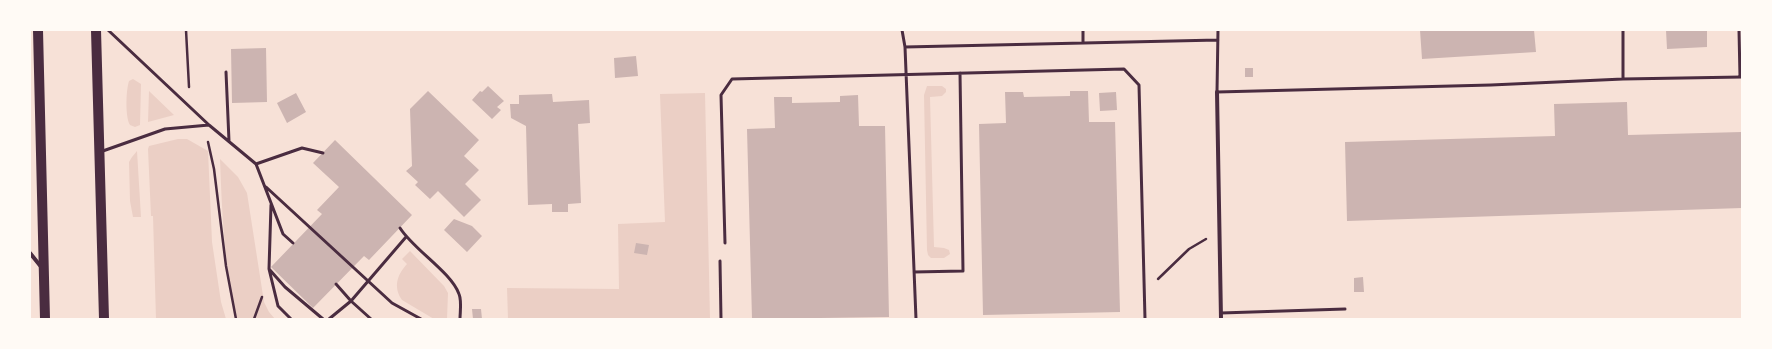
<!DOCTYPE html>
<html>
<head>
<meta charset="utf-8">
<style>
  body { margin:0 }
  #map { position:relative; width:1772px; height:349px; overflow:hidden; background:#f7e1d7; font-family:Barlow,sans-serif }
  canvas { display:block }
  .frame { position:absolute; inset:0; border:31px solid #fffaf5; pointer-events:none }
</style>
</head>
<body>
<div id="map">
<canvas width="1772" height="349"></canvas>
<div class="frame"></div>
</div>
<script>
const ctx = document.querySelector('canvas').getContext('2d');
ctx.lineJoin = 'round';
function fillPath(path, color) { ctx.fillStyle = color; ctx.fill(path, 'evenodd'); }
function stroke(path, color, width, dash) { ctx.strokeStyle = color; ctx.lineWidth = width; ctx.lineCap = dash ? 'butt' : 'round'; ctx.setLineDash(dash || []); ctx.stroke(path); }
fillPath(new Path2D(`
  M 133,79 L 141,84 L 140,125 L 135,127 L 130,125 C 125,117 126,90 129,81 Z
  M 927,86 L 942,86 L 946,89 L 946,92 L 942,96 L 930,97 L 934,247 L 944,248 L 949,250 L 950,254 L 944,258 L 931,258 L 928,255 L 927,250 L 924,95 Z
  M 149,91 L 174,115 L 148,122 Z
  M 705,93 L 710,319 L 508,319 L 507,288 L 619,289 L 618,224 L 665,222 L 660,94 Z
  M 178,139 L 187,139 L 208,151 L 212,242 L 221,302 L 226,319 L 156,319 L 153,216 L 151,216 L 148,149 L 149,146 Z
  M 137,151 L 141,217 L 133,217 L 130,201 L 129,162 L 132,157 Z
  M 220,159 L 238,177 L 247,193 L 264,302 L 269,312 L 275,319 L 237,319 C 224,266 222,213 220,159 Z
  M 410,251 L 444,286 L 448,293 L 447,319 L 434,319 L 402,300 C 393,287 397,275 407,264 L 402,259 Z`), '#ebcfc5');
fillPath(new Path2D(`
  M 1420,30 L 1534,30 L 1536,52 L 1422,59 Z
  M 1666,30 L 1707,30 L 1707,47 L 1667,49 Z
  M 266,48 L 267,102 L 232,103 L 231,49 Z
  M 636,56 L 638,76 L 615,78 L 614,58 Z
  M 1245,68 L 1253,68 L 1253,77 L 1245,77 Z
  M 488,86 L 504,101 L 497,107 L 501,110 L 492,119 L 472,100 L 480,91 L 482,92 Z
  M 428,91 L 479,140 L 464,156 L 479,170 L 465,184 L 481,200 L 464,217 L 438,191 L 430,199 L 415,185 L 418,182 L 406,171 L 412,166 L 410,109 Z
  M 1070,91 L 1088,91 L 1089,122 L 1115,122 L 1120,312 L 983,315 L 979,124 L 1006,123 L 1005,92 L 1023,92 L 1024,97 L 1070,96 Z
  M 1116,92 L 1117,110 L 1100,111 L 1099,93 Z
  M 296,93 L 306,112 L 287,123 L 277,103 Z
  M 552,94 L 553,102 L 589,100 L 590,123 L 578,124 L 581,203 L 568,204 L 568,212 L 552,212 L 552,204 L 528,205 L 526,126 L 511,118 L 510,104 L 519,104 L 519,95 Z
  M 858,95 L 859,126 L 885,126 L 889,317 L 752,319 L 747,129 L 775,128 L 774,97 L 792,97 L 792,103 L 840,102 L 840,96 Z
  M 1627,102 L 1628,135 L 1742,132 L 1742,208 L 1347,221 L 1345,142 L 1555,136 L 1554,104 Z
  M 335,140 L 412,215 L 369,260 L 364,256 L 313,308 L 271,267 L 322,214 L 317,210 L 339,187 L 313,163 Z
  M 454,219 L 472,226 L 482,236 L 467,252 L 444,230 Z
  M 636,243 L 649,245 L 647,255 L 634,253 Z
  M 1363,277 L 1364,292 L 1354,292 L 1354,278 Z
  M 472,309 L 481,309 L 482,319 L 473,319 Z`), '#ccb4b1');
stroke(new Path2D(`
  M 186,30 L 189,87
  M 208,142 L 214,169 L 226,266 L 236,319
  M 1158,279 L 1189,249 L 1206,239
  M 254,319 L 262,297`), '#4a2c40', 2.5);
stroke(new Path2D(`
  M 108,30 L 209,125 L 256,164 L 283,234 L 293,243
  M 902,30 L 905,47 L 916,319
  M 1083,30 L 1083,42
  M 1218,30 L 1217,92 L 1491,85 L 1623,79 L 1742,77
  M 1623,30 L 1623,79
  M 1739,30 L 1740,77
  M 905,47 L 1218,40
  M 226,72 L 229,141
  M 100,152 L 165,129 L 209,125
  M 256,164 L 302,148 L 323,153
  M 266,187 L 392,303 L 421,319
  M 271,205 L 269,269 L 285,287 L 323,319
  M 400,228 C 414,250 451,272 459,294 C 462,301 460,312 460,319
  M 725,243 L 721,95 L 732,79 L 1124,69 L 1139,85 L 1145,319
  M 720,261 L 721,319
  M 269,269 L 278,306 L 291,319
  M 914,272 L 963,271 L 960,73
  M 336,284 L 351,301 L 371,319
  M 1221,313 L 1345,309
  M 329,319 L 351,301 L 406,237`), '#4a2c40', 3);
stroke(new Path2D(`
  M 1217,92 L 1221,319
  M 30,253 L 42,268`), '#4a2c40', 4);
stroke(new Path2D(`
  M 38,30 L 45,319
  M 96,30 L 104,319`), '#4a2c40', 10);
</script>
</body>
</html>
